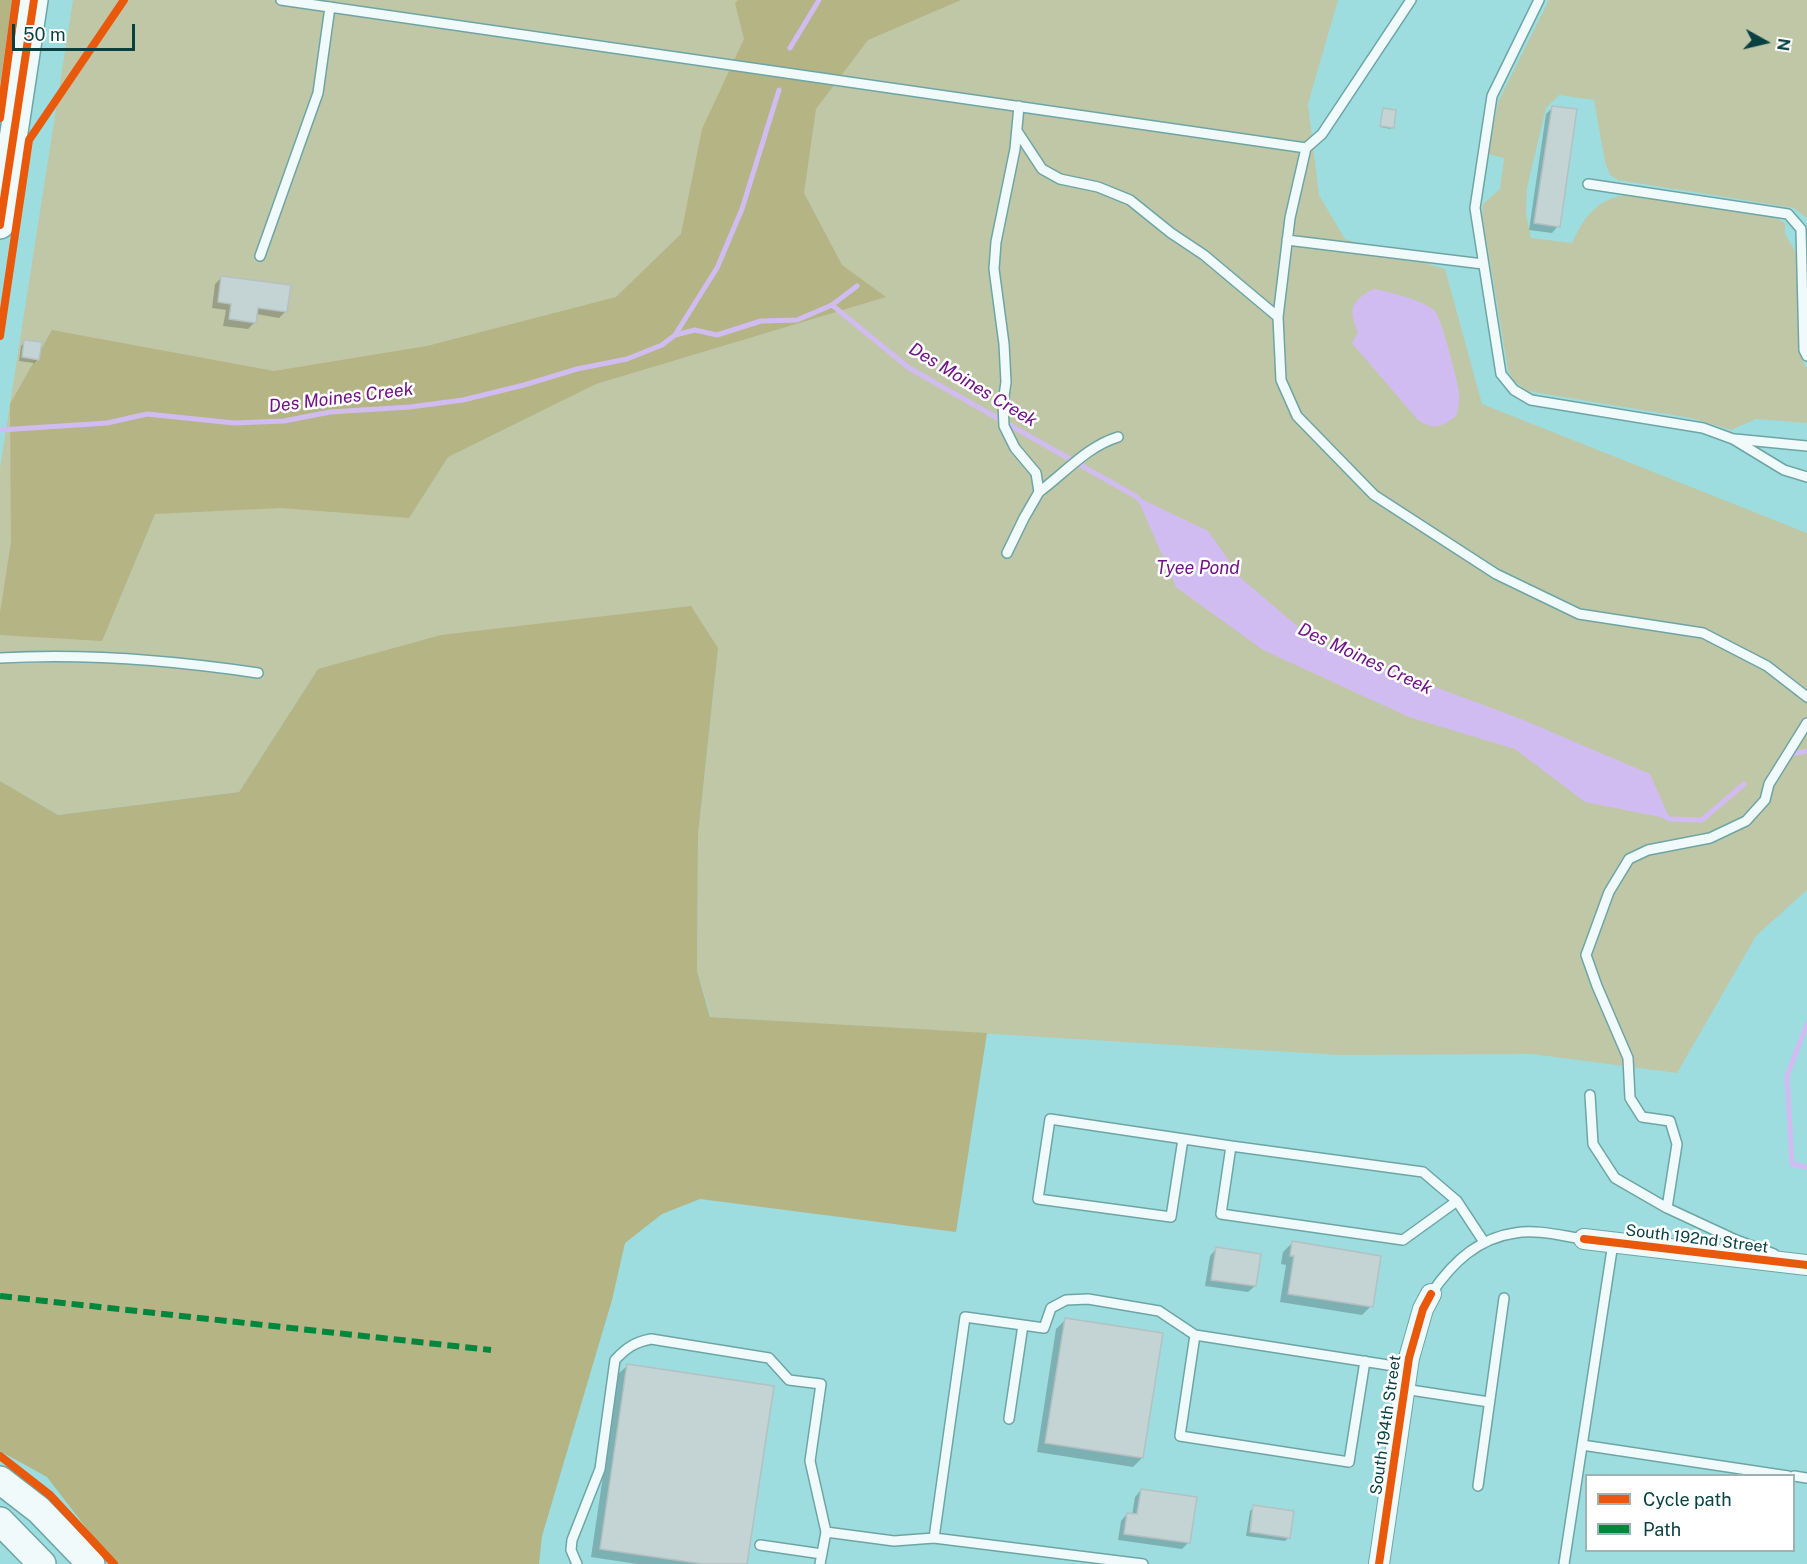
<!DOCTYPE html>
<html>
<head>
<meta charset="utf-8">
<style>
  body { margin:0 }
  #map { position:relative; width:1807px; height:1564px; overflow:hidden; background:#9ddddf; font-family:"Public Sans",sans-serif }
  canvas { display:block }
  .legend { position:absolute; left:1585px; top:1474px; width:210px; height:78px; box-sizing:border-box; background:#fff; border:2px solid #9db3b3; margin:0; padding:8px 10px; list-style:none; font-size:18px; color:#094142 }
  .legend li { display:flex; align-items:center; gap:12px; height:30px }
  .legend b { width:30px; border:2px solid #9db3b3 }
  .north { position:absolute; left:1735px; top:12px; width:60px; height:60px; -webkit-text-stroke:4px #fff; paint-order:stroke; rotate:98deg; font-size:16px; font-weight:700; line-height:24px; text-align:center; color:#094142 }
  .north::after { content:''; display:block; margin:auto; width:21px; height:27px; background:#094142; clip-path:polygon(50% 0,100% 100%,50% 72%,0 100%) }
  .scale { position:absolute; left:12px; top:24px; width:123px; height:27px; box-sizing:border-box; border:3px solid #094142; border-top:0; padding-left:8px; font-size:18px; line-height:21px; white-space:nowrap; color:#094142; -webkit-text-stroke:4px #fff; paint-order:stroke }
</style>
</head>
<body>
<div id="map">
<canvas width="1807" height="1564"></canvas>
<ul class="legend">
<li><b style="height:8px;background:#e8590c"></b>Cycle path</li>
<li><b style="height:8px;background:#00873e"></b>Path</li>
</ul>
<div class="north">N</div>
<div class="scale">50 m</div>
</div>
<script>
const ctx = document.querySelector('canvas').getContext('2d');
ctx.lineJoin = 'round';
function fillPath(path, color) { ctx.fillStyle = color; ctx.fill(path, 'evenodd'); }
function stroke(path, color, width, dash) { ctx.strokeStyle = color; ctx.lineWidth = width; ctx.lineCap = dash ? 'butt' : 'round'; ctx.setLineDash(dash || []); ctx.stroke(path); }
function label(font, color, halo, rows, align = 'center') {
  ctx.font = font + ' "Public Sans",sans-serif'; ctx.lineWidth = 5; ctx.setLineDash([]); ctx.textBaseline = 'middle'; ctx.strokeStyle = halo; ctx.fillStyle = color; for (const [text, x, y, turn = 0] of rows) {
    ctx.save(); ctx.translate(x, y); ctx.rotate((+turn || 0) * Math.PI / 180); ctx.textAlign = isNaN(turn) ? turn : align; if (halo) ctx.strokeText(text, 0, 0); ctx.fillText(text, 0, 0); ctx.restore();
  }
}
fillPath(new Path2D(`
  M 73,0 L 1338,0 L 1308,104 L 1319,195 L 1345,239 L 1445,269 L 1482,404 L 1807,533 L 1807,890 L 1756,936 L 1677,1073 L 1532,1054 L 1340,1055 L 711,1017 L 697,971 L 698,835 L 718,648 L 318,669 L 239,792 L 58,815 L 0,781 L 0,468 Z
  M 1549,0 L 1807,0 L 1807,218 L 1794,208 L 1618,180 L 1610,175 L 1605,162 L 1594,100 L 1559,95 L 1546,108 L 1527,188 L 1526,213 L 1531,238 L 1572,243 C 1585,215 1597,199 1629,194 L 1765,212 L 1785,223 L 1785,234 L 1795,251 L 1799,270 L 1799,354 L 1807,369 L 1807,423 L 1756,419 L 1731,430 L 1691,418 L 1527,391 L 1514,381 L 1508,370 L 1482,214 L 1483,204 L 1500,189 L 1504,158 L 1488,154 L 1498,102 Z`), '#c0c7a6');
fillPath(new Path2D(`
  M 0,0 L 12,0 L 0,86 Z
  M 738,0 L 961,0 L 868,40 L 816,109 L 804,193 L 842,265 L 886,297 L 596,384 L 448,457 L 409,518 L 281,508 L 155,514 L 102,641 L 0,635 L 0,613 L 11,542 L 10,404 L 52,330 L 274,371 L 427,346 L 616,297 L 681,234 L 702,129 L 744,39 L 735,3 Z
  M 691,606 L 718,648 L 698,835 L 697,971 L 710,1017 L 987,1033 L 956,1232 L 700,1199 L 662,1214 L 625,1243 L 612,1300 L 542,1536 L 539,1564 L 114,1564 L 47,1477 L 0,1451 L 0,781 L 58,815 L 239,792 L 318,669 L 441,635 Z`), '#b4b485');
fillPath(new Path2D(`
  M 1374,289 C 1390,292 1423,300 1435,311 C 1441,318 1458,381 1459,392 C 1460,400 1458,407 1457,415 C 1442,427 1433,431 1417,419 L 1352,343 L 1358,332 C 1348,310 1351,300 1374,289 Z
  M 1137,497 L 1208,531 L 1242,579 L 1317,643 L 1521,719 L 1650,774 L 1670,819 L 1585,802 L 1515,749 L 1409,717 L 1263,650 L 1176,587 Z`), '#d1bcf1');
fillPath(new Path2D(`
  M 1553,107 L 1558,226 L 1552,233 L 1529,230 L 1546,114 Z
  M 1383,110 L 1392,127 L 1391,129 L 1380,127 Z
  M 222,277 L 286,311 L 279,318 L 256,314 L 255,322 L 248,329 L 223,326 L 226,310 L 212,308 L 215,284 Z
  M 25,342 L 38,359 L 34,363 L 19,361 L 21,346 Z
  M 1292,1243 L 1371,1306 L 1362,1315 L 1280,1302 L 1286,1265 L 1281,1264 L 1283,1252 Z
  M 1216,1249 L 1255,1286 L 1248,1292 L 1205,1286 L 1210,1256 Z
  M 1065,1320 L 1142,1458 L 1133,1467 L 1037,1452 L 1056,1329 Z
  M 627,1366 L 746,1564 L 637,1564 L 591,1557 L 618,1374 Z
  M 1141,1490 L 1189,1542 L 1182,1549 L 1118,1540 L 1121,1521 L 1127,1514 L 1132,1515 L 1135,1497 Z
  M 1254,1507 L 1289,1537 L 1285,1541 L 1246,1536 L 1250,1511 Z`), '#0003');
stroke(new Path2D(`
  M 790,48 L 819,0
  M 832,305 L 909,368 L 1137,497 L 1142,503
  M 675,335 L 717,268 L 742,209 L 779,90
  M 0,430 L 107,423 L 147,414 L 234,423 L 284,421 L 330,412 L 410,407 L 463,400 L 524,385 L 577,369 L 627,359 L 662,345 L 675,335 L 695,330 L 717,335 L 761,321 L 797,320 L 832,305 L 857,286
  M 1788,755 L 1807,751
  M 1664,816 L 1670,819 L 1702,820 L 1744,784
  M 1807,1024 L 1787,1076 L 1792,1164 L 1807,1167`), '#d1bcf1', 5);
const building = new Path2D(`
  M 1552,106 L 1577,109 L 1560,227 L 1534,223 Z
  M 1383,108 L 1396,110 L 1394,128 L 1380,126 Z
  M 221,276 L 291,285 L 287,312 L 258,308 L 256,323 L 229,319 L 231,304 L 218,302 Z
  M 24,340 L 42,342 L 39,360 L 22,357 Z
  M 1292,1241 L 1381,1256 L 1373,1307 L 1288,1294 L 1294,1256 L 1290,1256 Z
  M 1216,1247 L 1261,1254 L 1256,1286 L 1211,1280 Z
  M 1065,1318 L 1163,1333 L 1143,1458 L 1045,1443 Z
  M 627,1364 L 774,1386 L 747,1564 L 703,1564 L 600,1549 Z
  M 1141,1489 L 1197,1497 L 1190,1543 L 1124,1534 L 1127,1513 L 1137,1514 Z
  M 1253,1505 L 1294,1511 L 1290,1538 L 1250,1532 Z`);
fillPath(building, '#c4d3d3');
stroke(building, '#b4c0c1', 1.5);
const lane = new Path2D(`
  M 281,0 L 1306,148
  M 1411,0 L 1322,134 L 1306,148 L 1290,218 L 1278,317 L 1281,380 L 1297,416 L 1374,495 L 1496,574 L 1579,614 L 1703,633 L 1767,666 L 1807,697
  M 1539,0 L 1492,96 L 1475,208 L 1501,374 L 1514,390 L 1531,400 L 1703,428 L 1733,439 L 1784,470 L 1807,477
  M 1017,131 L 1042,169 L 1060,179 L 1098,187 L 1130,200 L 1171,233 L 1204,255 L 1278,317
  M 1588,184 L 1788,214 L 1801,229 L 1804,350 L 1807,356
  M 1287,240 L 1483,264
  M 260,256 L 318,93 L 330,7
  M 1735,439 L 1807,446
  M 1039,492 C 1065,473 1086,447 1118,437
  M 1007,553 L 1024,518 L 1039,492 L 1036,473 L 1015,448 L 1004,426 L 1003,403 L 1006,382 L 1004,344 L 994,269 L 996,242 L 1015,149 L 1019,106
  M 0,658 C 88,653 171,660 258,673
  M 1590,1095 L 1593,1144 L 1615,1178 L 1667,1208 L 1736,1240 L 1774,1254
  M 1183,1139 L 1171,1217 L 1038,1199 L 1050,1119 L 1231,1146
  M 1457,1201 L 1403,1240 L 1221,1214 L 1231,1146 L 1423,1172 L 1457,1201 L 1484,1242
  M 1667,1208 L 1677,1144 L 1670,1121 L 1642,1117 L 1630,1098 L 1628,1058 L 1597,986 L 1586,955 L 1609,892 L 1629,859 L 1648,850 L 1710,838 L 1746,821 L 1765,800 L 1769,784 L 1807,723
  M 1431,1294 C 1451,1264 1477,1238 1515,1233 C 1537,1229 1562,1236 1584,1239
  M 1195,1335 L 1180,1436 L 1349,1462 L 1365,1361
  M 1404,1389 L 1489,1402
  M 1009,1419 L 1023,1325
  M 1582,1445 L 1788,1476
  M 1794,1476 L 1807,1478
  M 1478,1486 L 1504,1298
  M 826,1532 L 894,1541 L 934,1538
  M 760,1545 L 822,1554
  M 577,1564 L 571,1550 L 572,1540 L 600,1469 L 615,1360 C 626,1348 635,1342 651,1339 L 769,1358 L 789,1380 L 821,1384 L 810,1461 L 826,1532 L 820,1564
  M 1143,1564 L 934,1538 L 965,1317 L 1044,1328 L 1051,1308 L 1066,1300 L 1088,1299 L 1159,1311 L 1195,1335 L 1407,1368
  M 1564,1564 L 1613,1243`);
const street = new Path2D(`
  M 1584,1239 L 1807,1265
  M 1379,1564 L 1409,1358 L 1423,1309 L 1431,1294`);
const secondary = new Path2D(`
  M 0,225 L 34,0
  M 0,1480 L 39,1510 L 91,1564
  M 0,1521 L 42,1564`);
stroke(lane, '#6da5a6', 12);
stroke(street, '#6da5a6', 22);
stroke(secondary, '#6da5a6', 30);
stroke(lane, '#f0fafa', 9);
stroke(street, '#f0fafa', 20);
stroke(secondary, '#f0fafa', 27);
stroke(new Path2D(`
  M 0,1296 L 491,1350`), '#00873e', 6, [12, 6]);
stroke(new Path2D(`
  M 0,118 L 16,0
  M 0,225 L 34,0
  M 0,336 L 29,140 L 124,0
  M 1584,1239 L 1807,1265
  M 0,1456 L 50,1495 L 114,1564
  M 1379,1564 L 1409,1358 L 1423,1309 L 1431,1294`), '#e8590c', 8);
label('16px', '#094142', '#fff', [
  ["South 192nd Street",1697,1239,7],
  ["South 194th Street",1386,1425,-82]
]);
label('italic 18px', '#6f1386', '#fff', [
  ["Des Moines Creek",973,385,31],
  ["Des Moines Creek",341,398,-7],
  ["Tyee Pond",1198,568],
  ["Des Moines Creek",1365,659,25]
]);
</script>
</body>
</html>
